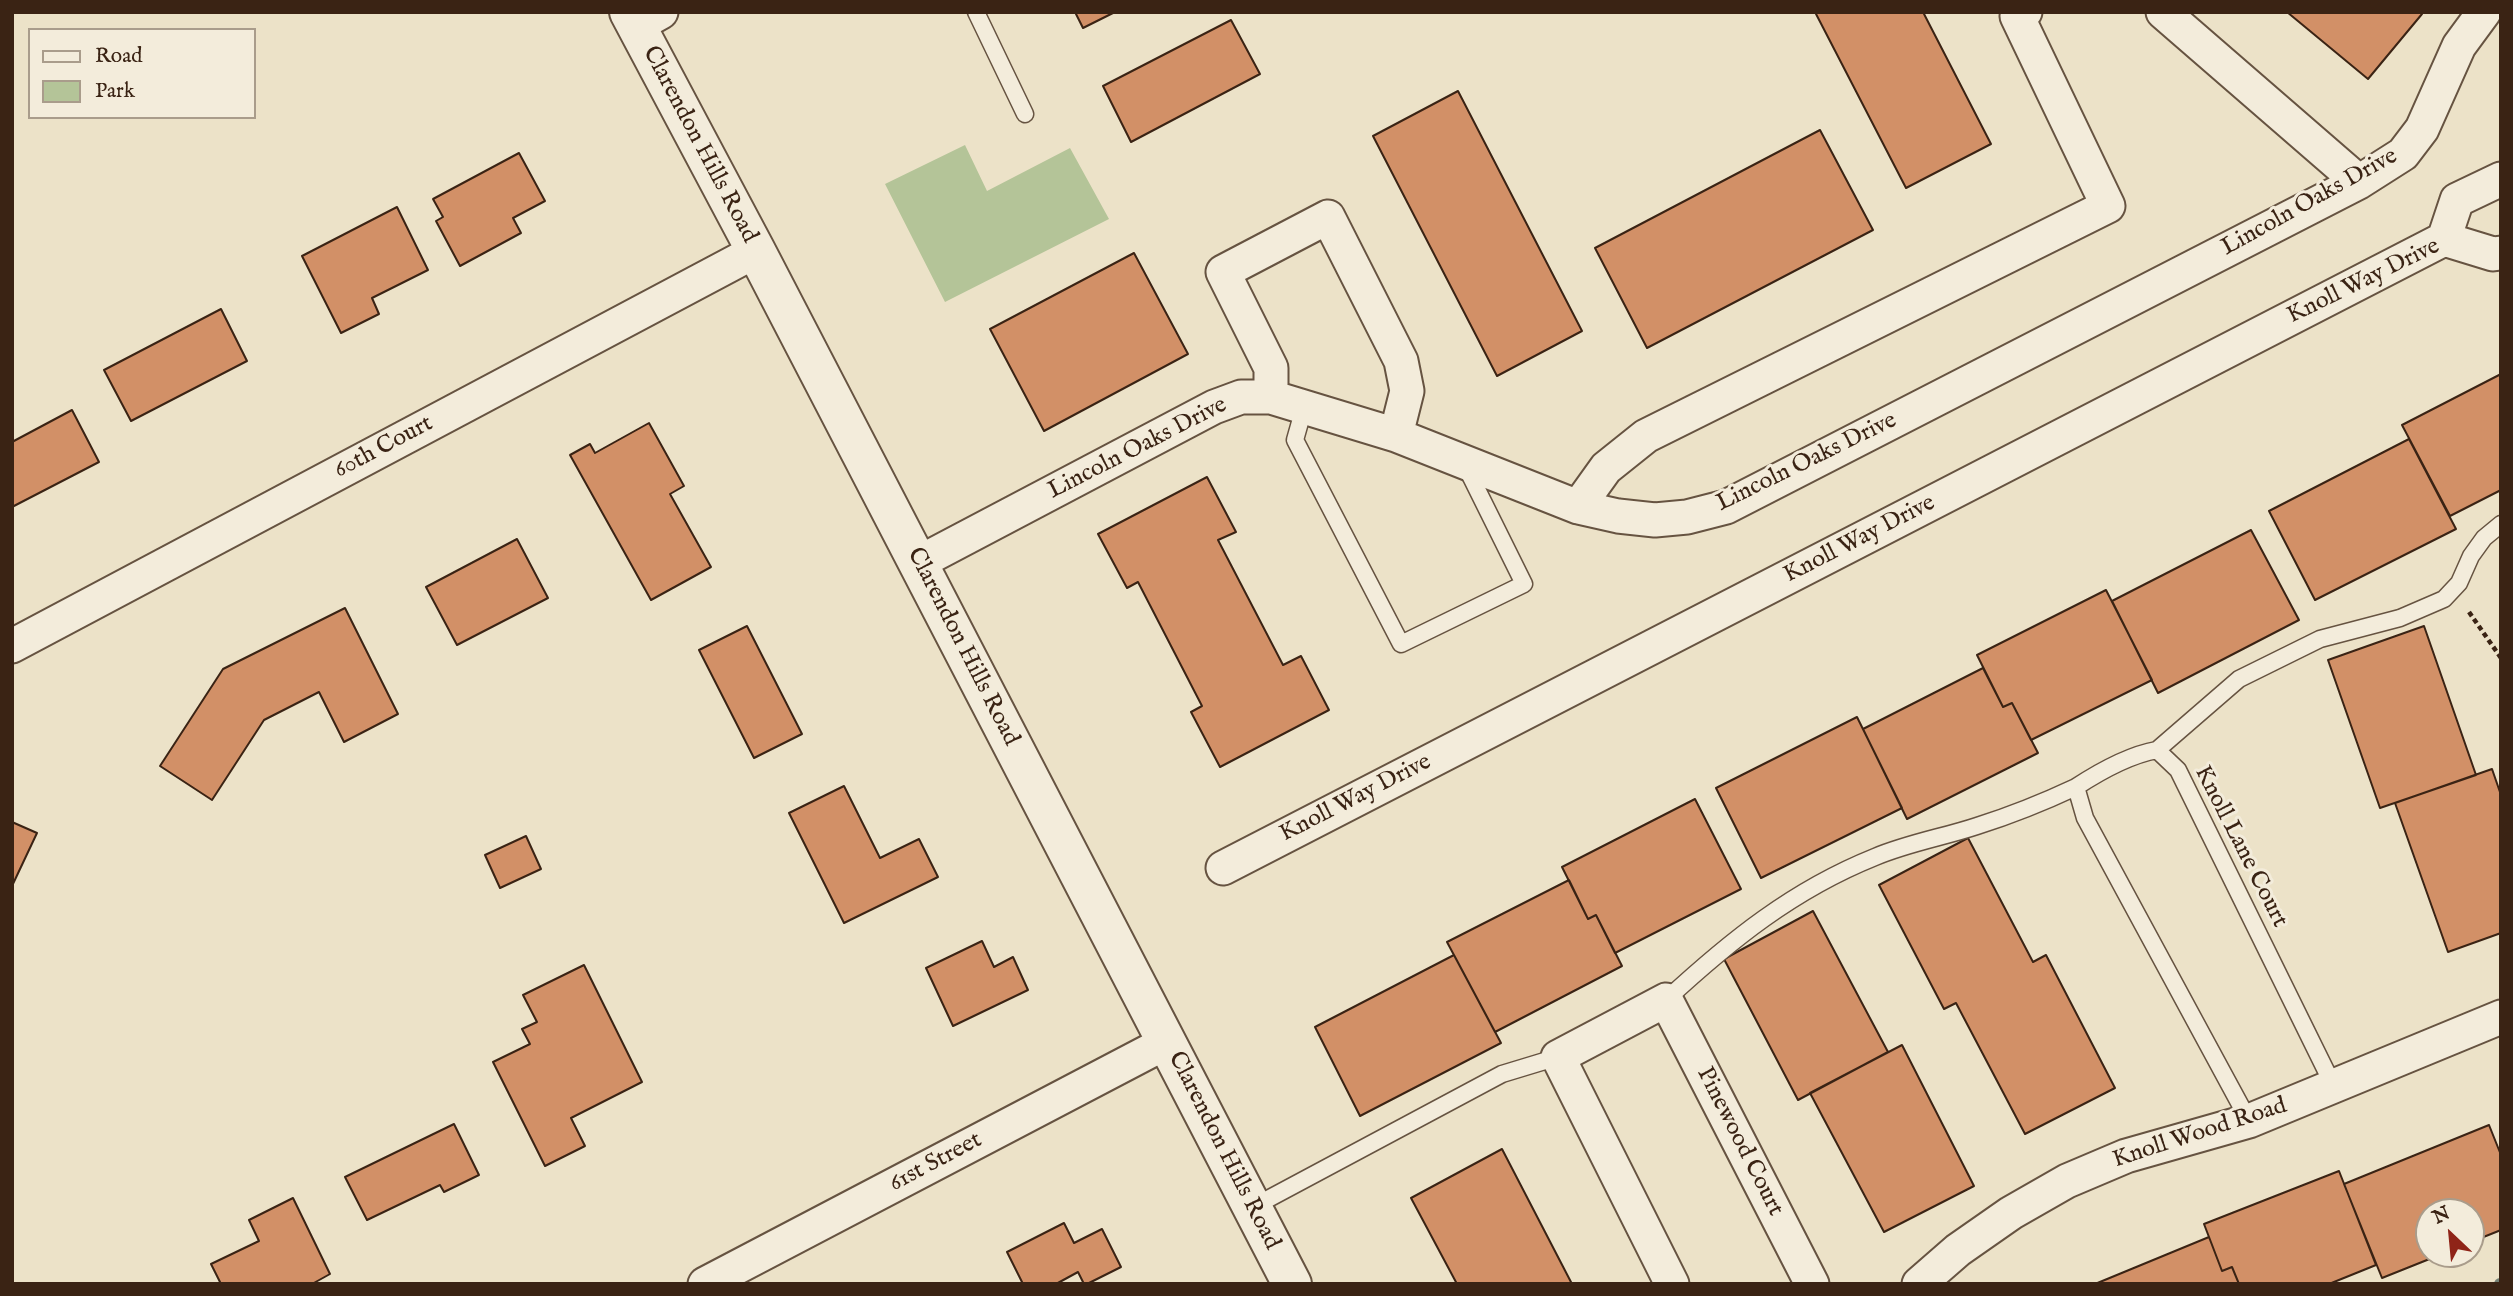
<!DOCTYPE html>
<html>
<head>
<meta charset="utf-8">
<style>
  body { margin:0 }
  #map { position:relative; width:2513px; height:1296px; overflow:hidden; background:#ece2c8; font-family:"IM FELL English",serif }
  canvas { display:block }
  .frame { position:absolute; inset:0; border:14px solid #3a2314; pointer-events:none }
  .legend { position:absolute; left:28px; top:28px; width:228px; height:91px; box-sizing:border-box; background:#f3ecdb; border:2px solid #a99c8b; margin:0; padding:9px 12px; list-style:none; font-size:21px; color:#3a2314 }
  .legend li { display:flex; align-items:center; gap:14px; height:35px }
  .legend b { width:35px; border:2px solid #a99c8b }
  .north { position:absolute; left:2415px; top:1198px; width:70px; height:70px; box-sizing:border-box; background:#f3ecdb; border:2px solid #a99c8b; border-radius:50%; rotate:334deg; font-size:19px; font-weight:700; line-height:28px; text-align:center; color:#3a2314 }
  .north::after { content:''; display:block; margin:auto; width:24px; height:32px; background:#8f2418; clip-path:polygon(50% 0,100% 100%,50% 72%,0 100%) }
</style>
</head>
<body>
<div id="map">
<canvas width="2513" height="1296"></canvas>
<div class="frame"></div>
<ul class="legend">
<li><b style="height:9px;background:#f3ecdb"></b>Road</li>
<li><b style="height:19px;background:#b4c498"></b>Park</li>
</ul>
<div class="north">N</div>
</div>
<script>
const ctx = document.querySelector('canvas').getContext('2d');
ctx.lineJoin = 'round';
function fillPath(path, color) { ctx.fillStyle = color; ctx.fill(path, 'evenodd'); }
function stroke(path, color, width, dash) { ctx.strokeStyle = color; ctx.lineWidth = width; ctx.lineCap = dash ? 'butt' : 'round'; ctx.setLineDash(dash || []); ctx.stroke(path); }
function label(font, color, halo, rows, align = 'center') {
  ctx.font = font + ' "IM FELL English",serif'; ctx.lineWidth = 6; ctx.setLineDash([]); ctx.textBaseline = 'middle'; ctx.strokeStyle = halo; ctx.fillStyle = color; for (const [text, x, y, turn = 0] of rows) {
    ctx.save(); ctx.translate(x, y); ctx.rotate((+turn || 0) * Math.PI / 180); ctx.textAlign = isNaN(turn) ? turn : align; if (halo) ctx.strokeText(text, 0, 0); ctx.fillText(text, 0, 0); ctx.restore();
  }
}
fillPath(new Path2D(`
  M 965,145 L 987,191 L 1070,148 L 1109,219 L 945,302 L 885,184 Z`), '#b4c498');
stroke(new Path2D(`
  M 2500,1284 L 2501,1284`), '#738075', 12);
const building = new Path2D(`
  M 1075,12 L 1115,12 L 1083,28 Z
  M 1815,12 L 1923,12 L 1991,144 L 1906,188 Z
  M 2287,12 L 2421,12 L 2422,14 L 2368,79 Z
  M 1231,20 L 1260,74 L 1131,142 L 1103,86 Z
  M 1458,91 L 1582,331 L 1497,376 L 1373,136 Z
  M 1820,130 L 1873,230 L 1647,348 L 1595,248 Z
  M 519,153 L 545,201 L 513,218 L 521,233 L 460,266 L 436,221 L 443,217 L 433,199 Z
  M 397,207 L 428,270 L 372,298 L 379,314 L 341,333 L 302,256 Z
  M 1134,253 L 1188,354 L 1044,431 L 990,329 Z
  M 221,309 L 247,361 L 131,421 L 104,370 Z
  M 2501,374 L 2501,490 L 2450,516 L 2402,425 Z
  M 72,410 L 99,462 L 12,507 L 12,442 Z
  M 649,423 L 684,486 L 670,494 L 711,567 L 651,600 L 570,455 L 590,444 L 595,453 Z
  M 2409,439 L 2456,529 L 2315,600 L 2269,511 Z
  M 1207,477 L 1236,532 L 1218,540 L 1283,665 L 1301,656 L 1329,710 L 1220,767 L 1191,712 L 1202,706 L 1138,582 L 1127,588 L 1098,534 Z
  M 2251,530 L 2299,620 L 2158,693 L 2112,601 Z
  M 517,539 L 548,598 L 457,645 L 426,587 Z
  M 2106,590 L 2152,680 L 2031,740 L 2012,703 L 2003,707 L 1977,655 Z
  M 345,608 L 398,714 L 344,742 L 319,692 L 264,720 L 212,800 L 160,766 L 223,669 Z
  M 747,626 L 802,734 L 754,758 L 699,650 Z
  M 2424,626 L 2476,775 L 2380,808 L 2328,660 Z
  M 1983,668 L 2003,707 L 2012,703 L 2038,753 L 1907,819 L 1863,729 Z
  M 1857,717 L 1902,808 L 1761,878 L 1716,788 Z
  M 2492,769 L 2501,795 L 2501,933 L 2448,952 L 2395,803 Z
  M 844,786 L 880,858 L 919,839 L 938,877 L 844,923 L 789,813 Z
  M 1695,799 L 1741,889 L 1615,953 L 1596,915 L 1588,919 L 1562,867 Z
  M 12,822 L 37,833 L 12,886 Z
  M 526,836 L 541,869 L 500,888 L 485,855 Z
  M 1968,838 L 2033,962 L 2046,955 L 2115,1088 L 2025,1134 L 1956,1003 L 1944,1009 L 1879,885 Z
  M 1569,880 L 1588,919 L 1596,915 L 1622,966 L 1495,1032 L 1447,942 Z
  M 1813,911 L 1888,1052 L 1798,1100 L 1724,959 Z
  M 982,941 L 994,967 L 1013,957 L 1028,990 L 953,1026 L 926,968 Z
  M 1454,955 L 1501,1043 L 1360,1116 L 1315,1027 Z
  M 584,965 L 642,1082 L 571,1118 L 585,1146 L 545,1166 L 493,1062 L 530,1044 L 522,1029 L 537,1022 L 523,995 Z
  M 1902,1045 L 1974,1186 L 1884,1232 L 1810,1093 Z
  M 454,1124 L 479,1175 L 444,1192 L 440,1185 L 367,1220 L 345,1177 Z
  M 2489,1125 L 2501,1155 L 2501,1230 L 2471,1242 L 2471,1212 L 2429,1212 L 2429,1254 L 2442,1254 L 2382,1278 L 2344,1184 Z
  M 1502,1149 L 1572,1284 L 1457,1284 L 1411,1198 Z
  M 2339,1171 L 2376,1265 L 2329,1284 L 2239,1284 L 2232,1267 L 2222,1271 L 2204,1224 Z
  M 293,1198 L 330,1274 L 312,1284 L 221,1284 L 211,1264 L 259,1241 L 249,1220 Z
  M 1064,1223 L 1074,1243 L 1102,1229 L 1121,1267 L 1087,1284 L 1084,1284 L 1078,1272 L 1056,1284 L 1023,1284 L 1007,1252 Z
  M 2209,1237 L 2222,1271 L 2232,1267 L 2239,1284 L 2095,1284 Z`);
fillPath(building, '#d29067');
stroke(building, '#3a2314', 2);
const service = new Path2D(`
  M 976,12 L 1025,114
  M 1304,408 L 1295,440 L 1401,644 L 1524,584 L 1465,465
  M 2157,750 L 2239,679 L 2320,639 L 2400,618 L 2444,599 L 2459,583 L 2471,556 L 2484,538 L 2501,524
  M 1666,1000 C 1731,940 1793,890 1875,857 C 1908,843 1944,837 1977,826 C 2012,815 2044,802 2076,787
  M 2249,1121 L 2085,818 L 2076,787 C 2099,772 2129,755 2157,750 L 2178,770 L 2334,1087
  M 1253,1207 L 1502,1074 L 1558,1057`);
const minor = new Path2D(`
  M 2163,12 L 2359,182
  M 636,26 L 661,12
  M 2444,239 L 2457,200 L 2501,179
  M 1271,397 L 1271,368 L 1223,272 L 1328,217 L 1401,361 L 1407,391 L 1396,435
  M 1578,507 L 1606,468 L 1646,436 L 2108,206 L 2017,16 L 2025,12
  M 918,563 L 1214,407 L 1241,397 L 1271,397 L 1396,435 L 1578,507 L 1618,516 L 1655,520 L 1687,517 L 1726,507 L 2359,182 L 2403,154 L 2422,129 L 2459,46 L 2484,12
  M 12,646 L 756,251
  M 1223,868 L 2444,239 L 2493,254 L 2501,253
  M 705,1284 L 1167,1042
  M 1672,1284 L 1558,1057 L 1666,1000 L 1812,1284
  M 1919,1284 L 1958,1250 L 2011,1213 L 2067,1181 L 2126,1156 L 2249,1121 L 2501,1017`);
const tertiary = new Path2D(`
  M 629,12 L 756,251 L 1292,1284`);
stroke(service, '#665341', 19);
stroke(minor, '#665341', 37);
stroke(tertiary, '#665341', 42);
stroke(new Path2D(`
  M 2469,612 L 2501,658`), '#3a2314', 4.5, [5, 3.5]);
stroke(service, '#f3ecdb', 16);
stroke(minor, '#f3ecdb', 33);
stroke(tertiary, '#f3ecdb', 38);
label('24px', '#3a2314', '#f3ecdb', [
  ["Clarendon Hills Road",699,145,62],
  ["Lincoln Oaks Drive",2310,203,-29],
  ["Knoll Way Drive",2364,282,-26],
  ["60th Court",384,448,-28],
  ["Lincoln Oaks Drive",1138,449,-27],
  ["Lincoln Oaks Drive",1807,463,-26],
  ["Knoll Way Drive",1860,540,-27],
  ["Clarendon Hills Road",962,647,63],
  ["Knoll Way Drive",1356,799,-27],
  ["Knoll Lane Court",2240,847,63],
  ["Knoll Wood Road",2200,1134,-18],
  ["Pinewood Court",1739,1142,63],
  ["Clarendon Hills Road",1223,1151,63],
  ["61st Street",936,1163,-28]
]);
</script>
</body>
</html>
